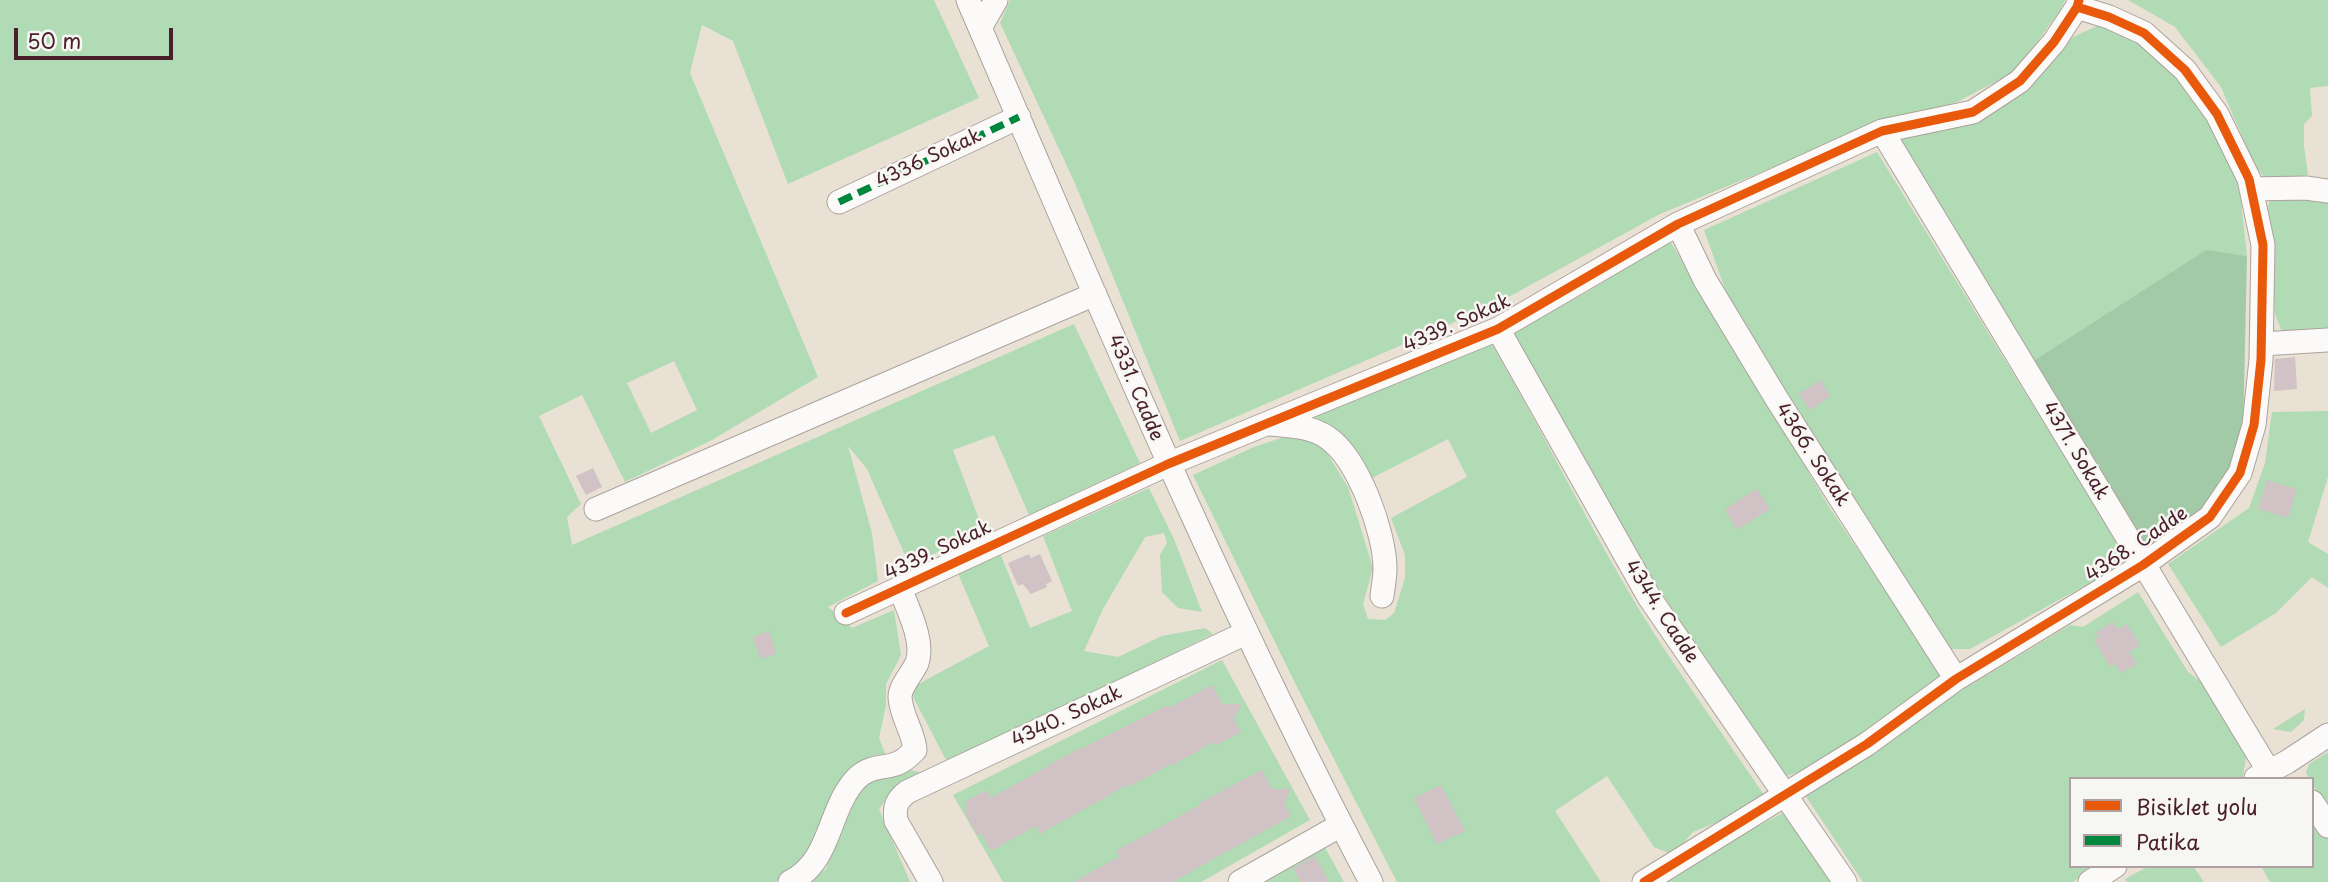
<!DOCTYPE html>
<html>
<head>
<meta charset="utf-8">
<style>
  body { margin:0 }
  #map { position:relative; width:2328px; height:882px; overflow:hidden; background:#e9e1d4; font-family:"Playpen Sans",sans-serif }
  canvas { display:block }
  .legend { position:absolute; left:2069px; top:777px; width:245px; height:91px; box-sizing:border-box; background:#f6f6f2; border:2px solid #b1a0a2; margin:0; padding:9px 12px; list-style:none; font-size:21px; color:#4a1f2b }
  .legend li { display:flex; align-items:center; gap:14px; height:35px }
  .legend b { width:35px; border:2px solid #b1a0a2 }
  .scale { position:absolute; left:14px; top:28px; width:159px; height:32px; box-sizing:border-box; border:4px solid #4a1f2b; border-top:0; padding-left:9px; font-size:21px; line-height:24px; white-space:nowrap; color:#4a1f2b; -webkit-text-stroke:5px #f6f6f2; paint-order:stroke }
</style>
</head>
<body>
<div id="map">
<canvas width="2328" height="882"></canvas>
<ul class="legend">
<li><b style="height:9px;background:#e8590c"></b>Bisiklet yolu</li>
<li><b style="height:9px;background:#00873e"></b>Patika</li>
</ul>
<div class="scale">50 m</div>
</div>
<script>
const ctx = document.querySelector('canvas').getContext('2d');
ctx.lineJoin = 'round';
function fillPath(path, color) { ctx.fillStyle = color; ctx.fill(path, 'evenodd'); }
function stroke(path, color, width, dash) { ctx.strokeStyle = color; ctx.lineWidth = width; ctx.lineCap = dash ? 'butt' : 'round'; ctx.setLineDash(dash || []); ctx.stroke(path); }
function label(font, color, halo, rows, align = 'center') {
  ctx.font = font + ' "Playpen Sans",sans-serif'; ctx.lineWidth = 5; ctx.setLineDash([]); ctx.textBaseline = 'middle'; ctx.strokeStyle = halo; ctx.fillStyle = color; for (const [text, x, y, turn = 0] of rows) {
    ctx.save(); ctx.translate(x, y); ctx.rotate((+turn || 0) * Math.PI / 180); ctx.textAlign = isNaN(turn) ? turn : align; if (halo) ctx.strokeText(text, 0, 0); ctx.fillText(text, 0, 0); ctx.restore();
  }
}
fillPath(new Path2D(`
  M 0,0 L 934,0 L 979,98 L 788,184 L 733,41 L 702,25 L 690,73 L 818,377 L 712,440 L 625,482 L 582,395 L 539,416 L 581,504 L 567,517 L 572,545 L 1074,324 L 1140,463 L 1029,515 L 994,435 L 953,450 L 984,533 L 909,564 L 867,469 L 848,446 L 872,533 L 878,581 L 828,607 L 852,628 L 894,610 L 901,655 L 886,684 L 886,705 L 879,738 L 886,756 L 809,855 L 787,877 L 775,882 L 0,882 ZM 674,361 L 697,410 L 651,433 L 627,383 Z
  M 1010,0 L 2065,0 L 2061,9 L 2016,71 L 1957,102 L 1844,138 L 1660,214 L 1494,305 L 1180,441 L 1074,181 L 1000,23 Z
  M 2128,0 L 2328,0 L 2328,86 L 2310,88 L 2312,116 L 2304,124 L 2304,146 L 2308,175 L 2266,180 L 2254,164 L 2221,87 L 2175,27 Z
  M 2097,26 L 2130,36 L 2189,87 L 2223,139 L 2240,192 L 2247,256 L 2205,251 L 2030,363 L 1895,138 L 1938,127 L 2054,56 L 2071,38 Z
  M 1877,152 L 2115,539 L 2119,563 L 2104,575 L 1970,649 L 1942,649 L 1730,303 L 1704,230 Z
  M 2328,195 L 2328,332 L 2283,335 L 2275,314 L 2266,212 L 2271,198 Z
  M 1670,241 L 1831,510 L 1940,672 L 1935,690 L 1913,709 L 1796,773 L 1779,778 L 1595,487 L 1510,334 L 1587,292 Z
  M 1490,341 C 1542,430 1587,523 1640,611 C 1680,676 1726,738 1768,801 L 1693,832 L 1673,855 L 1654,847 L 1607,776 L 1555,811 L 1601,882 L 1397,882 L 1296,685 L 1193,475 L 1254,447 L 1293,434 L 1310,438 L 1325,450 L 1348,487 L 1373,568 L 1363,604 L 1368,619 L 1385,620 L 1394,613 L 1405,578 L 1405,555 L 1391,518 L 1467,477 L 1448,439 L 1372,478 C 1350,447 1343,429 1305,417 Z
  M 2328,411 L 2328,477 L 2308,542 L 2328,554 L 2328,588 L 2312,577 L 2276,613 L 2221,647 L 2168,564 L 2249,508 L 2265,463 L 2272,412 Z
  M 1149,488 L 1174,539 L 1202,612 L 1178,608 L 1162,592 L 1160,555 L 1167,543 L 1164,533 L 1145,537 L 1103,609 L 1084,651 L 1118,657 L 1162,636 L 1205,628 L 1213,634 L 1023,726 L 946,760 L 909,689 L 989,646 L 957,571 L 1000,553 L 1030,628 L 1072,611 L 1043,536 Z
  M 2138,592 L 2188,672 L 2207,686 L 2232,725 L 2246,757 L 2243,777 L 2071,779 L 2071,866 L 2098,866 L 2073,882 L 1863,882 L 1805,795 L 1896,730 L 2070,625 L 2083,627 Z
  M 1222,660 L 1310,820 L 1201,882 L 1003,882 L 953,795 Z
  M 2305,709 L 2304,720 L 2291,732 L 2273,729 Z
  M 2328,752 L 2328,809 L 2312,784 L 2312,779 L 2309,779 L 2306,773 L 2309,764 Z
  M 905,769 L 920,772 L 897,785 L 879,809 L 910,882 L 806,882 L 826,869 L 843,819 L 868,777 Z
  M 2312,812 L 2328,837 L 2328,882 L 2270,882 L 2261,866 L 2312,866 Z
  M 1783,813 L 1831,882 L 1662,882 L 1735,838 Z
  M 1323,844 L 1344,882 L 1256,882 Z
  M 2149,866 L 2193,866 L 2204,882 L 2127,882 L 2125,879 Z`), '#b0dbb4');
fillPath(new Path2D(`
  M 2206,250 L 2247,256 L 2243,434 L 2223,486 L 2197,514 L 2144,551 L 2030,363 Z`), '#a2caa6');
fillPath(new Path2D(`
  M 2295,357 L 2297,389 L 2274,391 L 2275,359 Z
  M 1820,380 L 1831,396 L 1810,410 L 1799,394 Z
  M 593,468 L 602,487 L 586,495 L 576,476 Z
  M 2267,480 L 2297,489 L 2288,518 L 2258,509 Z
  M 1757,489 L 1770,509 L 1737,530 L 1725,509 Z
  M 1029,554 L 1031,558 L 1040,554 L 1052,581 L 1046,584 L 1047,587 L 1031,594 L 1023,584 L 1018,586 L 1008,563 Z
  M 2113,622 L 2117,629 L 2127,624 L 2140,646 L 2129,652 L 2137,664 L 2121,673 L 2115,664 L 2110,667 L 2094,640 L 2099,636 L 2096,632 Z
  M 769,631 L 776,654 L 760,659 L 753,637 Z
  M 1212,685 L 1222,704 L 1241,704 L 1234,719 L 1241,732 L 1215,746 L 1214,742 L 1171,766 L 1171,764 L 1128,787 L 1127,785 L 1040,834 L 1036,826 L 991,851 L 981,833 L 977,835 L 964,810 L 968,808 L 965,802 L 987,790 L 991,798 L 1080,748 L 1081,749 L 1168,705 L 1169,708 Z
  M 1262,770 L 1272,789 L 1291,789 L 1284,803 L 1291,816 L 1172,882 L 1073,882 L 1119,857 L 1116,851 L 1200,805 L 1199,803 Z
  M 1441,785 L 1465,831 L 1437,844 L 1414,798 Z
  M 1315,856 L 1329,882 L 1301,882 L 1293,868 Z`), '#d0c2c5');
const street = new Path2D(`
  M 968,0 C 1096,297 1220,596 1371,882
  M 980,28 L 996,0
  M 1882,131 L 2268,770
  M 2251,189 L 2306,188 L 2328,191
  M 839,202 L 1019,117
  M 1678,224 L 1705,280 L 1778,401 L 1956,679
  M 1498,329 L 1649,597 L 1845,882
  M 2262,344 L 2328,340
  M 1270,424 C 1290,426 1311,426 1328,438 C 1358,459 1385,532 1385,569 C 1385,578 1383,587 1382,596
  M 596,509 L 1095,294
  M 846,613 L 1168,464 L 1498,329 L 1678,224 L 1882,131 L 1973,112 L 2020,81 L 2054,42 L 2077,7 L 2079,0
  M 2256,778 L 2287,762 L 2328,735
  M 2312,802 L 2328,826
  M 790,882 C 833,860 827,809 857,778 C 873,763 889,770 902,761 C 907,758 911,754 915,750 C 914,732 901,717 900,697 C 900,686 912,674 917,663 C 925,641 907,608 900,588
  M 931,882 L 896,821 C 894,807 896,801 907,792 L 1246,633
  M 1240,882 L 1341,825
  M 1644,882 L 1867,744 L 1956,679 L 2143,565 L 2210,517 L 2240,473 L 2254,425 L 2261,360 L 2263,245 L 2249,179 L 2217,114 L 2185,70 L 2144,33 L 2109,17 L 2077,7
  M 2090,882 L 2115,866`);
stroke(street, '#aba29c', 25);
stroke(street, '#fcfaf9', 23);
stroke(new Path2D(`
  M 839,202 L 1019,117`), '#00873e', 7, [14, 7]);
stroke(new Path2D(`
  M 846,613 L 1168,464 L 1498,329 L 1678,224 L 1882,131 L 1973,112 L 2020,81 L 2054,42 L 2077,7 L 2079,0
  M 1644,882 L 1867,744 L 1956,679 L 2143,565 L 2210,517 L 2240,473 L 2254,425 L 2261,360 L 2263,245 L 2249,179 L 2217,114 L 2185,70 L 2144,33 L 2109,17 L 2077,7`), '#e8590c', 9);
label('19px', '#4a1f2b', '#f6f6f2', [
  ["4336 Sokak",929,159,-25],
  ["4339. Sokak",1457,324,-24],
  ["4331. Cadde",1135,388,67],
  ["4371. Sokak",2075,451,59],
  ["4366. Sokak",1812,455,57],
  ["4368. Cadde",2137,545,-34],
  ["4339. Sokak",938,551,-25],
  ["4344. Cadde",1661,612,57],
  ["4340. Sokak",1067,717,-25]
]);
</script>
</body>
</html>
